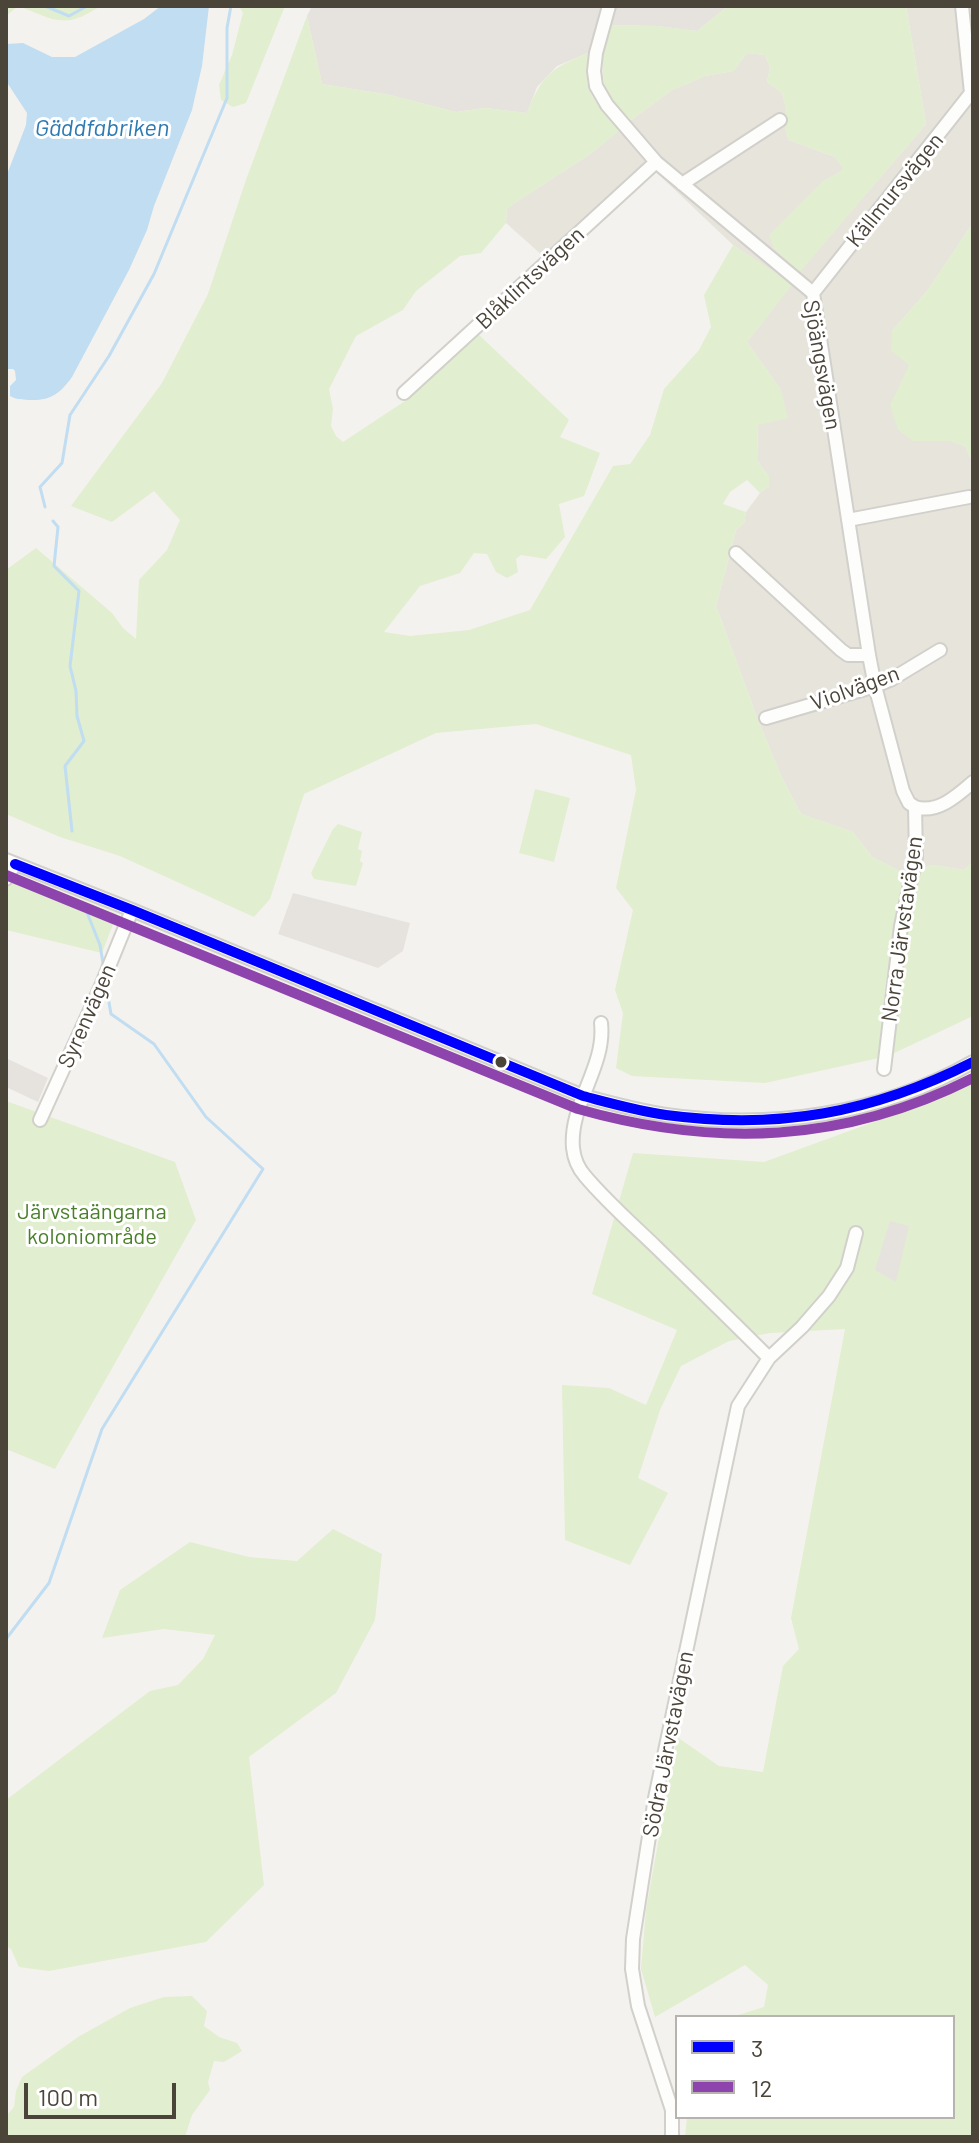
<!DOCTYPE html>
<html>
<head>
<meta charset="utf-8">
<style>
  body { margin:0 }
  #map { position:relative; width:979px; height:2143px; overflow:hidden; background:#f4f2ee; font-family:Barlow,sans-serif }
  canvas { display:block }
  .frame { position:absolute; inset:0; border:8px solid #4b4439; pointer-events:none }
  .legend { position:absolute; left:675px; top:2015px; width:280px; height:104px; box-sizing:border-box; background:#fff; border:2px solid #b7b4b0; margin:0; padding:10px 14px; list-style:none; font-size:24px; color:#4b4439 }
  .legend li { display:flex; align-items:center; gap:16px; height:40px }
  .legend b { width:40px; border:2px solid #b7b4b0 }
  .scale { position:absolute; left:24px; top:2083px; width:152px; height:36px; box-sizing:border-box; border:4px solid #4b4439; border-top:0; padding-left:10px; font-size:24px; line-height:28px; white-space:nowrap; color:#4b4439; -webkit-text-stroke:6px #fff; paint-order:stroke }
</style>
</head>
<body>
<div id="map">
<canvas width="979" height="2143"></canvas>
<div class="frame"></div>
<ul class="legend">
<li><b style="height:10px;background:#00f"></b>3</li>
<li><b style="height:10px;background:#8e44ad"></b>12</li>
</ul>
<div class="scale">100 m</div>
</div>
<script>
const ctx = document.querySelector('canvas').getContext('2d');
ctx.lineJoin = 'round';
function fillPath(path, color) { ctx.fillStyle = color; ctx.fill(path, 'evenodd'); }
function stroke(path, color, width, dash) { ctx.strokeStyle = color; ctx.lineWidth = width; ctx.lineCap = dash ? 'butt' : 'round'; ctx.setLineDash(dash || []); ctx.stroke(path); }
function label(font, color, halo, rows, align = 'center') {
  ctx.font = font + ' Barlow,sans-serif'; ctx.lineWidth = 6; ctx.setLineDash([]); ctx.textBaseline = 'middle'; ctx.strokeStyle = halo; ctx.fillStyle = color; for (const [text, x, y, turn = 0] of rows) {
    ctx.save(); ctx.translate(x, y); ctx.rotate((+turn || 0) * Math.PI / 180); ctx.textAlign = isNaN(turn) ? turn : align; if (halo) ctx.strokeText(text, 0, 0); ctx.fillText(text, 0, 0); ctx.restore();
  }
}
fillPath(new Path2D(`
  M 906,6 L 973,6 L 973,223 L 928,290 L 892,331 L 909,365 L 913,441 L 951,441 L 965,446 L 973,463 L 973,862 L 964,870 L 932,865 L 906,874 L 872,857 L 853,832 L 801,814 L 782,778 L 758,720 L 716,606 L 736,530 L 744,523 L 746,512 L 760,493 L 769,486 L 769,477 L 757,460 L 758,425 L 781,390 L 747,342 L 792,284 L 733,245 L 656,172 L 553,265 L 506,223 L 507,208 L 593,152 L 631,120 L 672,90 L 705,76 L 733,71 L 747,53 L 765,55 L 770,68 L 767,82 L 782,93 L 785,105 L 785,129 L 789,140 L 835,157 L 842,166 L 842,171 L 822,182 L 773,247 L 799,272 L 926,124 Z`), '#e7e4dc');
fillPath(new Path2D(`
  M 312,6 L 728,6 L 697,31 L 657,26 L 611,25 L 590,52 L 557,66 L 537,87 L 527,113 L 485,108 L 456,112 L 390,95 L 322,84 L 307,16 Z`), '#e6e2de');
fillPath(new Path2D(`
  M 6,6 L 101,6 C 79,19 67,26 41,15 C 33,12 26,8 17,7 L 6,16 Z
  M 239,6 L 285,6 L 246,103 L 233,107 L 221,100 L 219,85 L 232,55 L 243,13 Z
  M 728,6 L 906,6 L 926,124 L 799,273 L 773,247 L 769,235 L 822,182 L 842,171 L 842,166 L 835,157 L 789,140 L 785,129 L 785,105 L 782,93 L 767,82 L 770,68 L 765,55 L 747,53 L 733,71 L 705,76 L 672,90 L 631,120 C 622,111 611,101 606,89 C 599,70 604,44 611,25 L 657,26 L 697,31 Z
  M 307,16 L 322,84 L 390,95 L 456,112 L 485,108 L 527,113 C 543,73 551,69 590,52 C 580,93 596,102 620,130 L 593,152 L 507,208 L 506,223 L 481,253 L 460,256 L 416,291 L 403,310 L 356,336 L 329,389 L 333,409 L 331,426 L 336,436 L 343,442 L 408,399 L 478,334 L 569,420 L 560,437 L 600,453 L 584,496 L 559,504 L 565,537 L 546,559 L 521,555 L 516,559 L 518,572 L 507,578 L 496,572 L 487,554 L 474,553 L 460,573 L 420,586 L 384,632 L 410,636 L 469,630 L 530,610 L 613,466 L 630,464 L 650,435 L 664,389 L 699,350 L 711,327 L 704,295 L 733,245 L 793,284 L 747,342 L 781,390 L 788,418 L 758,425 L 757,460 L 769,477 L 769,486 L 760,493 L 747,480 L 730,492 L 723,504 L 746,512 L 744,523 L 736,530 L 716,606 L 758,720 L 782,778 L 801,814 L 853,832 L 872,857 L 906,874 L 932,865 L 964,870 L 973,862 L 973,1016 L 888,1056 L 765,1083 L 632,1076 L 616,1068 L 623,1013 L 615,990 L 633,910 L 616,888 L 636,790 L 631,755 L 536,724 L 436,733 L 304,794 L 270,899 L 254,917 L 120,856 L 60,837 L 6,814 L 6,570 L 36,548 L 112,613 L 123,628 L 136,639 L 139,580 L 167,550 L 180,520 L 154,491 L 112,522 L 71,506 L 162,383 L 208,294 L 247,177 Z
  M 973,223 L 973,463 L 965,446 L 951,441 L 913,441 L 898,430 L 890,405 L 909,365 L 891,351 L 892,331 L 928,290 Z
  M 535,789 L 570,798 L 554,862 L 519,853 Z
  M 338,824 L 362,832 L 358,849 L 362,851 L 360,861 L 363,863 L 356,886 L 314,879 L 311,873 L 333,829 Z
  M 6,870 L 117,914 L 102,953 L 6,930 Z
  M 973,1082 L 973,2137 L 685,2137 L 687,2117 L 953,2117 L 953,2017 L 732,2017 L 764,2007 L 768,1985 L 745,1965 L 655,2017 L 641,1969 L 646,1910 L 677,1737 L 719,1766 L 763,1772 L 783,1666 L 799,1649 L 791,1618 L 845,1329 L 770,1333 L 729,1341 L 681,1366 L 660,1410 L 638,1478 L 668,1493 L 630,1565 L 565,1540 L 562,1385 L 609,1388 L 646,1405 L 677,1330 L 592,1294 L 633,1153 L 764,1162 L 951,1094 Z
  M 6,1101 L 175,1162 L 196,1220 L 55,1469 L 6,1449 Z
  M 333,1529 L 382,1554 L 375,1620 L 336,1693 L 249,1757 L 264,1885 L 206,1942 L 49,1971 L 19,1967 L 11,1949 L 6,1946 L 6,1800 L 150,1691 L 178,1685 L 203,1659 L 215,1635 L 164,1629 L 102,1638 L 120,1590 L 190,1542 L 249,1557 L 297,1561 Z
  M 192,1996 L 207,2011 L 204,2026 L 219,2037 L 237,2043 L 242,2051 L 224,2062 L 214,2061 L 208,2082 L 210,2090 L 192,2115 L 185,2137 L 6,2137 L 6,2116 L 14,2107 L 16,2091 L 22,2077 L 78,2037 L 130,2008 L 164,1997 Z`), '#e1eecf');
fillPath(new Path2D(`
  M 293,893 L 410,923 L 403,951 L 378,968 L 278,934 Z
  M 8,1059 L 48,1078 L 38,1102 L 6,1087 L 6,1063 Z
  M 890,1221 L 909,1226 L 896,1282 L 875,1270 Z`), '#e6e3df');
fillPath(new Path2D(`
  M 161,6 L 209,6 L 202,66 L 192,110 L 154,206 L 147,230 L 129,270 L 72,377 C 60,394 50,401 29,400 C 21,399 17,400 10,396 L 10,386 L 16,380 L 15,371 L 13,369 L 6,369 L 6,177 L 26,125 L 27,113 L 6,81 L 6,44 L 23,43 L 52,57 L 75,57 L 144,19 Z`), '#c0ddf1');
stroke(new Path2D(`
  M 45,6 L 69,16 L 87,6
  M 45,507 L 40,487 L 62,463 L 70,415 L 109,356 L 154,274 L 227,98 L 227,28 L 231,6
  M 53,521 L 58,527 L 54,566 L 79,591 L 70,666 L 76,691 L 77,716 L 84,741 L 65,766 L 72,831
  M 84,905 L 100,945 L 104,969
  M 6,1639 L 49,1583 L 102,1429 L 263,1169 L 206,1117 L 154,1044 L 111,1014 L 106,985`), '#c0ddf1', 3);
const minor = new Path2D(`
  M 609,6 L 596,53 L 594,71 L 596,86 L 607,105 L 656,162 L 813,293 L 869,655 L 875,686 L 903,791 L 909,803 L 915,807
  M 682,184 L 780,120
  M 813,293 L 971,93 L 962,6
  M 404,393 L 656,162
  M 848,520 L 969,497
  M 736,553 L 841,650 L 848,655 L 869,655
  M 766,718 L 875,686 L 892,679 L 940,650
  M 915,807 C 937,814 957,796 973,782
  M 6,860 L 132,910 L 583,1096 C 610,1103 638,1111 666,1115 C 770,1130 880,1115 973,1062
  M 6,879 L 15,864
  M 601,1023 C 606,1067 569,1104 573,1148 C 574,1158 578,1168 585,1176 C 606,1201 631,1223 655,1246 C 693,1283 731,1320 769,1358
  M 884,1069 L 901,926 L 916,857 L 915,807
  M 40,1120 L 101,986 L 132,910
  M 672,2137 L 672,2110 L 638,2006 L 632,1969 L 633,1939 L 655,1798 L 738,1406 L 769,1358 L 802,1327 L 829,1296 L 847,1268 L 856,1233`);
stroke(minor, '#d2d0cb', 16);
stroke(minor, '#fdfdfc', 12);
stroke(new Path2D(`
  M 15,864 L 132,910 L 583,1096 C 610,1103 638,1111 666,1115 C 779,1130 872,1113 973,1062`), '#00f', 10);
stroke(new Path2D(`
  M 6,875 L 578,1109 C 716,1148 844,1143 973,1078`), '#8e44ad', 10);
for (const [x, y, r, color] of [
  [501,1062,7,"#4b4439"]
]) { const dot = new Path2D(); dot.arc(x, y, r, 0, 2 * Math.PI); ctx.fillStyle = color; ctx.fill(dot); stroke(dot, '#fff', 3); }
label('22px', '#4b4439', '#fff', [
  ["Källmursvägen",895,190,-51],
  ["Blåklintsvägen",530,278,-43],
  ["Sjöängsvägen",822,365,80],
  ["Violvägen",855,688,-20],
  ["Norra Järvstavägen",902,929,-82],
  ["Syrenvägen",87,1016,-66],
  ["Södra Järvstavägen",668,1744,-79]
]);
label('22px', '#4a7f2a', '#fff', [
  ["Järvstaängarna",92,1212],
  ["koloniområde",92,1237]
]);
label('italic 24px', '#2e7ab2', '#fff', [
  ["Gäddfabriken",102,128]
]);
</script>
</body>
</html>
